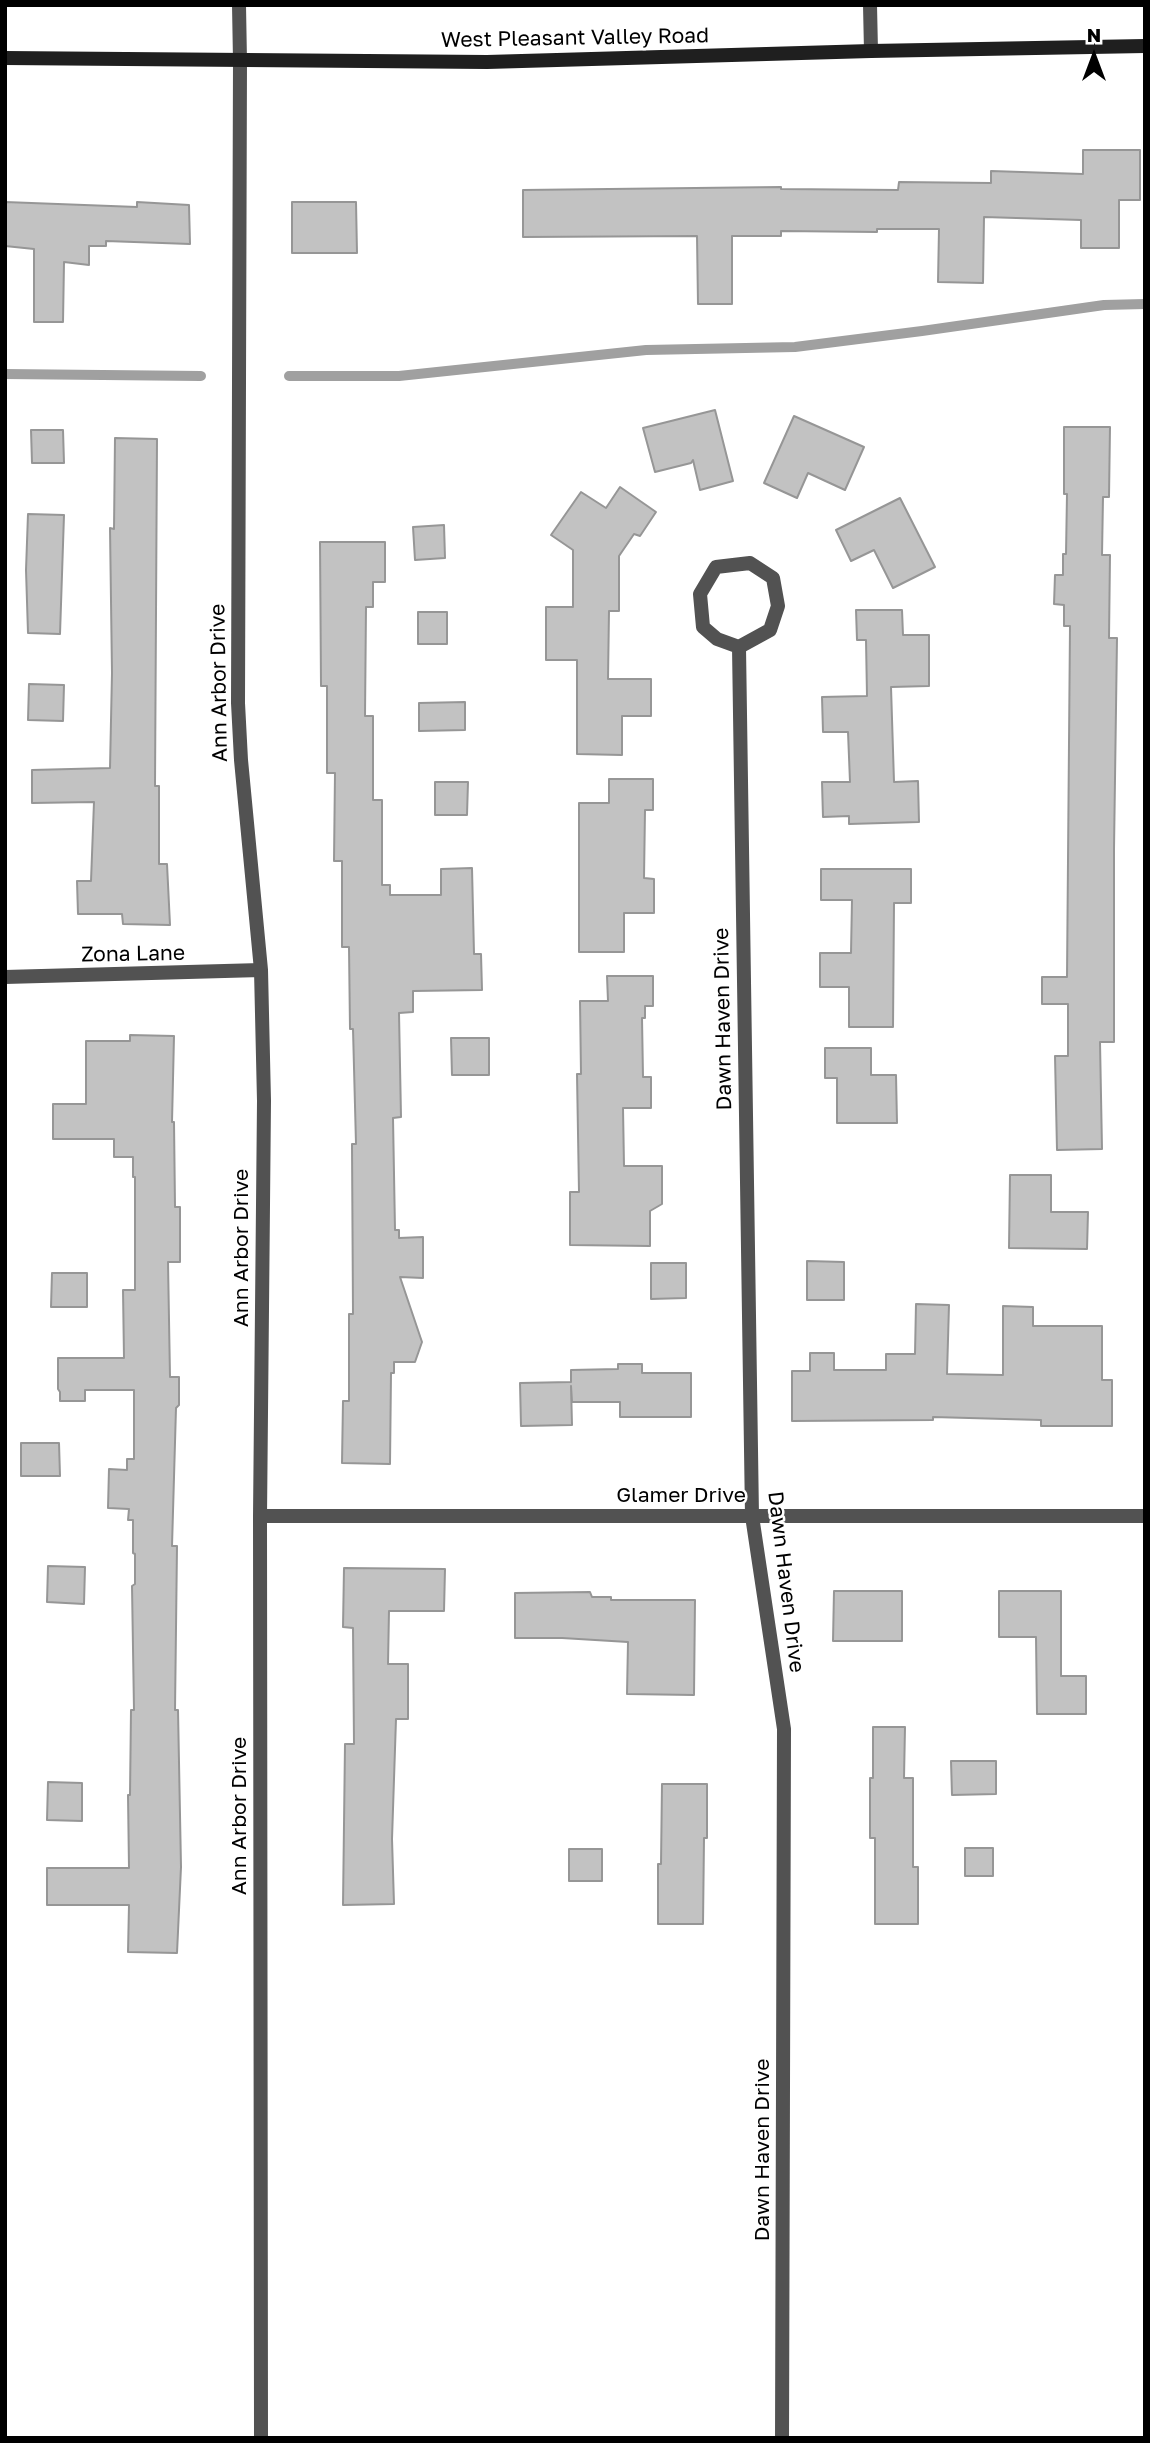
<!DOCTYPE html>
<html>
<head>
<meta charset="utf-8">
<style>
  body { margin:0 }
  #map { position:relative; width:1150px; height:2443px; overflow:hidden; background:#fff; font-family:"Golos Text",sans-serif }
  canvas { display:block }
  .frame { position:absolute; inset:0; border:7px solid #000; pointer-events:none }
  .north { position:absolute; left:1059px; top:21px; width:70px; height:70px; -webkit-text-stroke:5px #fff; paint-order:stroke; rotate:0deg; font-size:19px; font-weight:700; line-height:28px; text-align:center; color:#000 }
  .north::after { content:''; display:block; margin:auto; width:24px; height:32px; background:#000; clip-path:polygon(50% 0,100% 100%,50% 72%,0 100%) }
</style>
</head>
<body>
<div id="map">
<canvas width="1150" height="2443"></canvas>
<div class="frame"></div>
<div class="north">N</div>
</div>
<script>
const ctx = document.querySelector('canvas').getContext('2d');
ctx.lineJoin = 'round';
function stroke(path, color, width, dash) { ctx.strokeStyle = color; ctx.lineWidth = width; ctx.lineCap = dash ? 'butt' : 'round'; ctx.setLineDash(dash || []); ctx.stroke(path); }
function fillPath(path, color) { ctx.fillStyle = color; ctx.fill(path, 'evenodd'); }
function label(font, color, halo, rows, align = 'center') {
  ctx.font = font + ' "Golos Text",sans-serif'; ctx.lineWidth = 5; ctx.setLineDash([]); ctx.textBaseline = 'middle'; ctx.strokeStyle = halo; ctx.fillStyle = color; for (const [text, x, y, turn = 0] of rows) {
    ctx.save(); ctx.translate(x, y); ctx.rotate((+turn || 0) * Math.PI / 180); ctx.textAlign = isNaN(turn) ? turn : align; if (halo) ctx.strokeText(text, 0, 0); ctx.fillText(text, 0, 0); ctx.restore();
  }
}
stroke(new Path2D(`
  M 5,374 L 201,376
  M 289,376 L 399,376 L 646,350 L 795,347 L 922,331 L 1104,305 L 1145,304`), '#a0a0a0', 10);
const building = new Path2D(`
  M 1083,150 L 1140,150 L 1140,200 L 1119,200 L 1119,248 L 1081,248 L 1081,220 L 984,217 L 983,283 L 938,282 L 939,229 L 877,229 L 877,232 L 781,231 L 781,236 L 732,236 L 732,304 L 698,304 L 697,236 L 523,237 L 523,190 L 781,187 L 781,189 L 898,190 L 899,182 L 991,183 L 991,171 L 1083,174 Z
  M 5,202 L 137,207 L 137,202 L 189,205 L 190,244 L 106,241 L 106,246 L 89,246 L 89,265 L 64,262 L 63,322 L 34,322 L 34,249 L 5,246 Z
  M 292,202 L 356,202 L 357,253 L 292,253 Z
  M 715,410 L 733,481 L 700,490 L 693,460 L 691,463 L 655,472 L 643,428 Z
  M 794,416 L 864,447 L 845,490 L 808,473 L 797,498 L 764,483 Z
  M 1064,427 L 1110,427 L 1109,497 L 1103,497 L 1102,555 L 1110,555 L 1109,638 L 1117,638 L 1114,849 L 1114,1042 L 1100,1042 L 1102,1149 L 1057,1150 L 1055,1056 L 1068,1056 L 1068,1004 L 1042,1004 L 1042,977 L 1067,977 L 1070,626 L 1064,626 L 1064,605 L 1054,604 L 1055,575 L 1063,575 L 1063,554 L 1066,554 L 1067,494 L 1064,494 Z
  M 31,430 L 63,430 L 64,463 L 32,463 Z
  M 115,438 L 157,439 L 155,786 L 159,786 L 159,864 L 167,864 L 170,925 L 123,924 L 122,914 L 78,914 L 77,881 L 91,881 L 94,802 L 32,803 L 32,770 L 110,768 L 112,673 L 110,528 L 114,529 Z
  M 620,487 L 656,512 L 640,536 L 634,534 L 619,556 L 619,611 L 609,611 L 608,679 L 651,679 L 651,716 L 622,716 L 622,755 L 577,754 L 577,660 L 546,660 L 546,607 L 573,607 L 573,550 L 551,535 L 581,492 L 606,508 Z
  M 900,498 L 935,567 L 893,588 L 874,550 L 851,561 L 836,530 Z
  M 28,514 L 64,515 L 60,634 L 28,633 L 26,570 Z
  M 444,525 L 445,558 L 415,560 L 413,527 Z
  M 320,542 L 385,542 L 385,582 L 373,582 L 373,607 L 366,607 L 365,716 L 373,716 L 373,800 L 382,800 L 382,885 L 390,885 L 390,895 L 441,895 L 441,869 L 472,868 L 474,954 L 481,954 L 482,990 L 413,991 L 413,1012 L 399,1013 L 401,1117 L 393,1118 L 395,1230 L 399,1230 L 399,1238 L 423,1237 L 423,1278 L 400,1277 L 422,1342 L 415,1362 L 394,1362 L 394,1373 L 391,1373 L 390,1464 L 342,1463 L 343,1401 L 349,1401 L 349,1314 L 353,1314 L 352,1144 L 356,1144 L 353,1029 L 350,1029 L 349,947 L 342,947 L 342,861 L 334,861 L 335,773 L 327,773 L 327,686 L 321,686 Z
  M 856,610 L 902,610 L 903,635 L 929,635 L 929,686 L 891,687 L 894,782 L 918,781 L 919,822 L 849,824 L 849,816 L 823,817 L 822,782 L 850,782 L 848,732 L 823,732 L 822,697 L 867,696 L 866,640 L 857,640 Z
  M 418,612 L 447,612 L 447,644 L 418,644 Z
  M 29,684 L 64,685 L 63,721 L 28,720 Z
  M 465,702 L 465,730 L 419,731 L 419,703 Z
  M 609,779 L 653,779 L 653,810 L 645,810 L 644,878 L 654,879 L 654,913 L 624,913 L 624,952 L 579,952 L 579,803 L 609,803 Z
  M 435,782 L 468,782 L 467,815 L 435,815 Z
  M 821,869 L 911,869 L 911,903 L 894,903 L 893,1027 L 849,1027 L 849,987 L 820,987 L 820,953 L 851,953 L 852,900 L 821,900 Z
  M 607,976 L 653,976 L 653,1006 L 645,1006 L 645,1018 L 642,1018 L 643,1077 L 651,1077 L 651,1108 L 623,1108 L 624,1166 L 662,1166 L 662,1204 L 650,1211 L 650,1246 L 570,1245 L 570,1192 L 579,1192 L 577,1074 L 581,1074 L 580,1001 L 608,1001 Z
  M 130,1035 L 174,1036 L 172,1122 L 174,1122 L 175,1207 L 180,1207 L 180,1262 L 168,1262 L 170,1377 L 179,1377 L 179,1405 L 176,1408 L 172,1546 L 177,1546 L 175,1710 L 178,1710 L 181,1867 L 177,1953 L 128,1952 L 129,1905 L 47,1905 L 47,1868 L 129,1868 L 128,1795 L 130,1795 L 131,1710 L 134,1710 L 132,1586 L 135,1584 L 135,1554 L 133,1553 L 133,1520 L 128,1520 L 129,1509 L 108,1508 L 109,1469 L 127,1470 L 127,1459 L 134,1459 L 134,1390 L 85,1390 L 85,1401 L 60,1401 L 60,1392 L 58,1389 L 58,1358 L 124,1358 L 123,1290 L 135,1290 L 135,1177 L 133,1177 L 133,1157 L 114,1157 L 114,1139 L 53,1139 L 53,1104 L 86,1104 L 86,1041 L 130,1041 Z
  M 451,1038 L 489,1038 L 489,1075 L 452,1075 Z
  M 825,1048 L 871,1048 L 871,1075 L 896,1075 L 897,1123 L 837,1123 L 837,1078 L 825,1078 Z
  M 1010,1175 L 1051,1175 L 1051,1212 L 1088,1212 L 1087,1249 L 1009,1248 Z
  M 807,1261 L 844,1262 L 844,1300 L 807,1300 Z
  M 651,1263 L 686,1263 L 686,1298 L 651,1299 Z
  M 52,1273 L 87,1273 L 87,1307 L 51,1307 Z
  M 916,1304 L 949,1305 L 947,1374 L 1003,1375 L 1003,1306 L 1033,1307 L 1033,1326 L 1102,1326 L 1102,1380 L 1112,1380 L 1112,1426 L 1041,1426 L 1041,1420 L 933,1417 L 933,1420 L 792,1421 L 792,1371 L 810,1371 L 810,1353 L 834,1353 L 834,1370 L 886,1370 L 886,1354 L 915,1354 Z
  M 618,1364 L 642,1364 L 642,1373 L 691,1373 L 691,1417 L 620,1417 L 620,1402 L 572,1402 L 571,1386 L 572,1425 L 521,1426 L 520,1383 L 571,1382 L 571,1370 L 618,1369 Z
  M 21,1443 L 59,1443 L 60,1476 L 21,1476 Z
  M 48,1566 L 85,1567 L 84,1604 L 47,1602 Z
  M 344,1568 L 445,1569 L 444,1611 L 389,1611 L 388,1664 L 408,1664 L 408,1719 L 396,1719 L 392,1839 L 394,1904 L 343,1905 L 345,1744 L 354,1744 L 353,1628 L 343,1627 Z
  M 834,1591 L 902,1591 L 902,1641 L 833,1641 Z
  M 999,1591 L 1061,1591 L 1061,1676 L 1086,1676 L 1086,1714 L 1037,1714 L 1036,1637 L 999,1637 Z
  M 590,1592 L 592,1597 L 611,1597 L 611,1600 L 695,1600 L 694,1695 L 627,1694 L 628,1642 L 562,1638 L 515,1638 L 515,1593 Z
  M 873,1727 L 905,1727 L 904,1778 L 913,1778 L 913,1867 L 918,1867 L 918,1924 L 875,1924 L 875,1838 L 870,1838 L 870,1778 L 873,1778 Z
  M 951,1761 L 996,1761 L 996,1794 L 952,1795 Z
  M 48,1782 L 82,1783 L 82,1821 L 47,1820 Z
  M 662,1784 L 707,1784 L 707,1838 L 704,1838 L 703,1924 L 658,1924 L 658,1864 L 661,1864 Z
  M 965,1848 L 993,1848 L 993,1876 L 965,1876 Z
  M 569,1849 L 602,1849 L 602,1881 L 569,1881 Z`);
fillPath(building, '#c2c2c2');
stroke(building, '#969696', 2);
stroke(new Path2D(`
  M 239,5 L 240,61
  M 870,5 L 871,51`), '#525252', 14);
stroke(new Path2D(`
  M 240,61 L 238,703 L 241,760 L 261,970 L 264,1101 L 260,1516 L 261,2438
  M 750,563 L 773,578 L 778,606 L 770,630 L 739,647 L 717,639 L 703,627 L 700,594 L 716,567 Z
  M 739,647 L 752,1516 L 784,1729 L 782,2438
  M 5,977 L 261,970
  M 260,1516 L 1145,1516`), '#525252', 14);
stroke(new Path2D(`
  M 5,58 L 487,62 L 871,51 L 1145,46`), '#1f1f1f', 14);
label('21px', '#000', '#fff', [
  ["West Pleasant Valley Road",575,38,-1],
  ["Ann Arbor Drive",219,683,-91],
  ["Zona Lane",133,954,-1],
  ["Dawn Haven Drive",723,1019,-91],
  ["Ann Arbor Drive",241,1248,-90],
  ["Glamer Drive",681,1495],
  ["Dawn Haven Drive",786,1582,83],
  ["Ann Arbor Drive",239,1816,-90],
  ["Dawn Haven Drive",762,2150,-90]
]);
</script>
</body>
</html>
